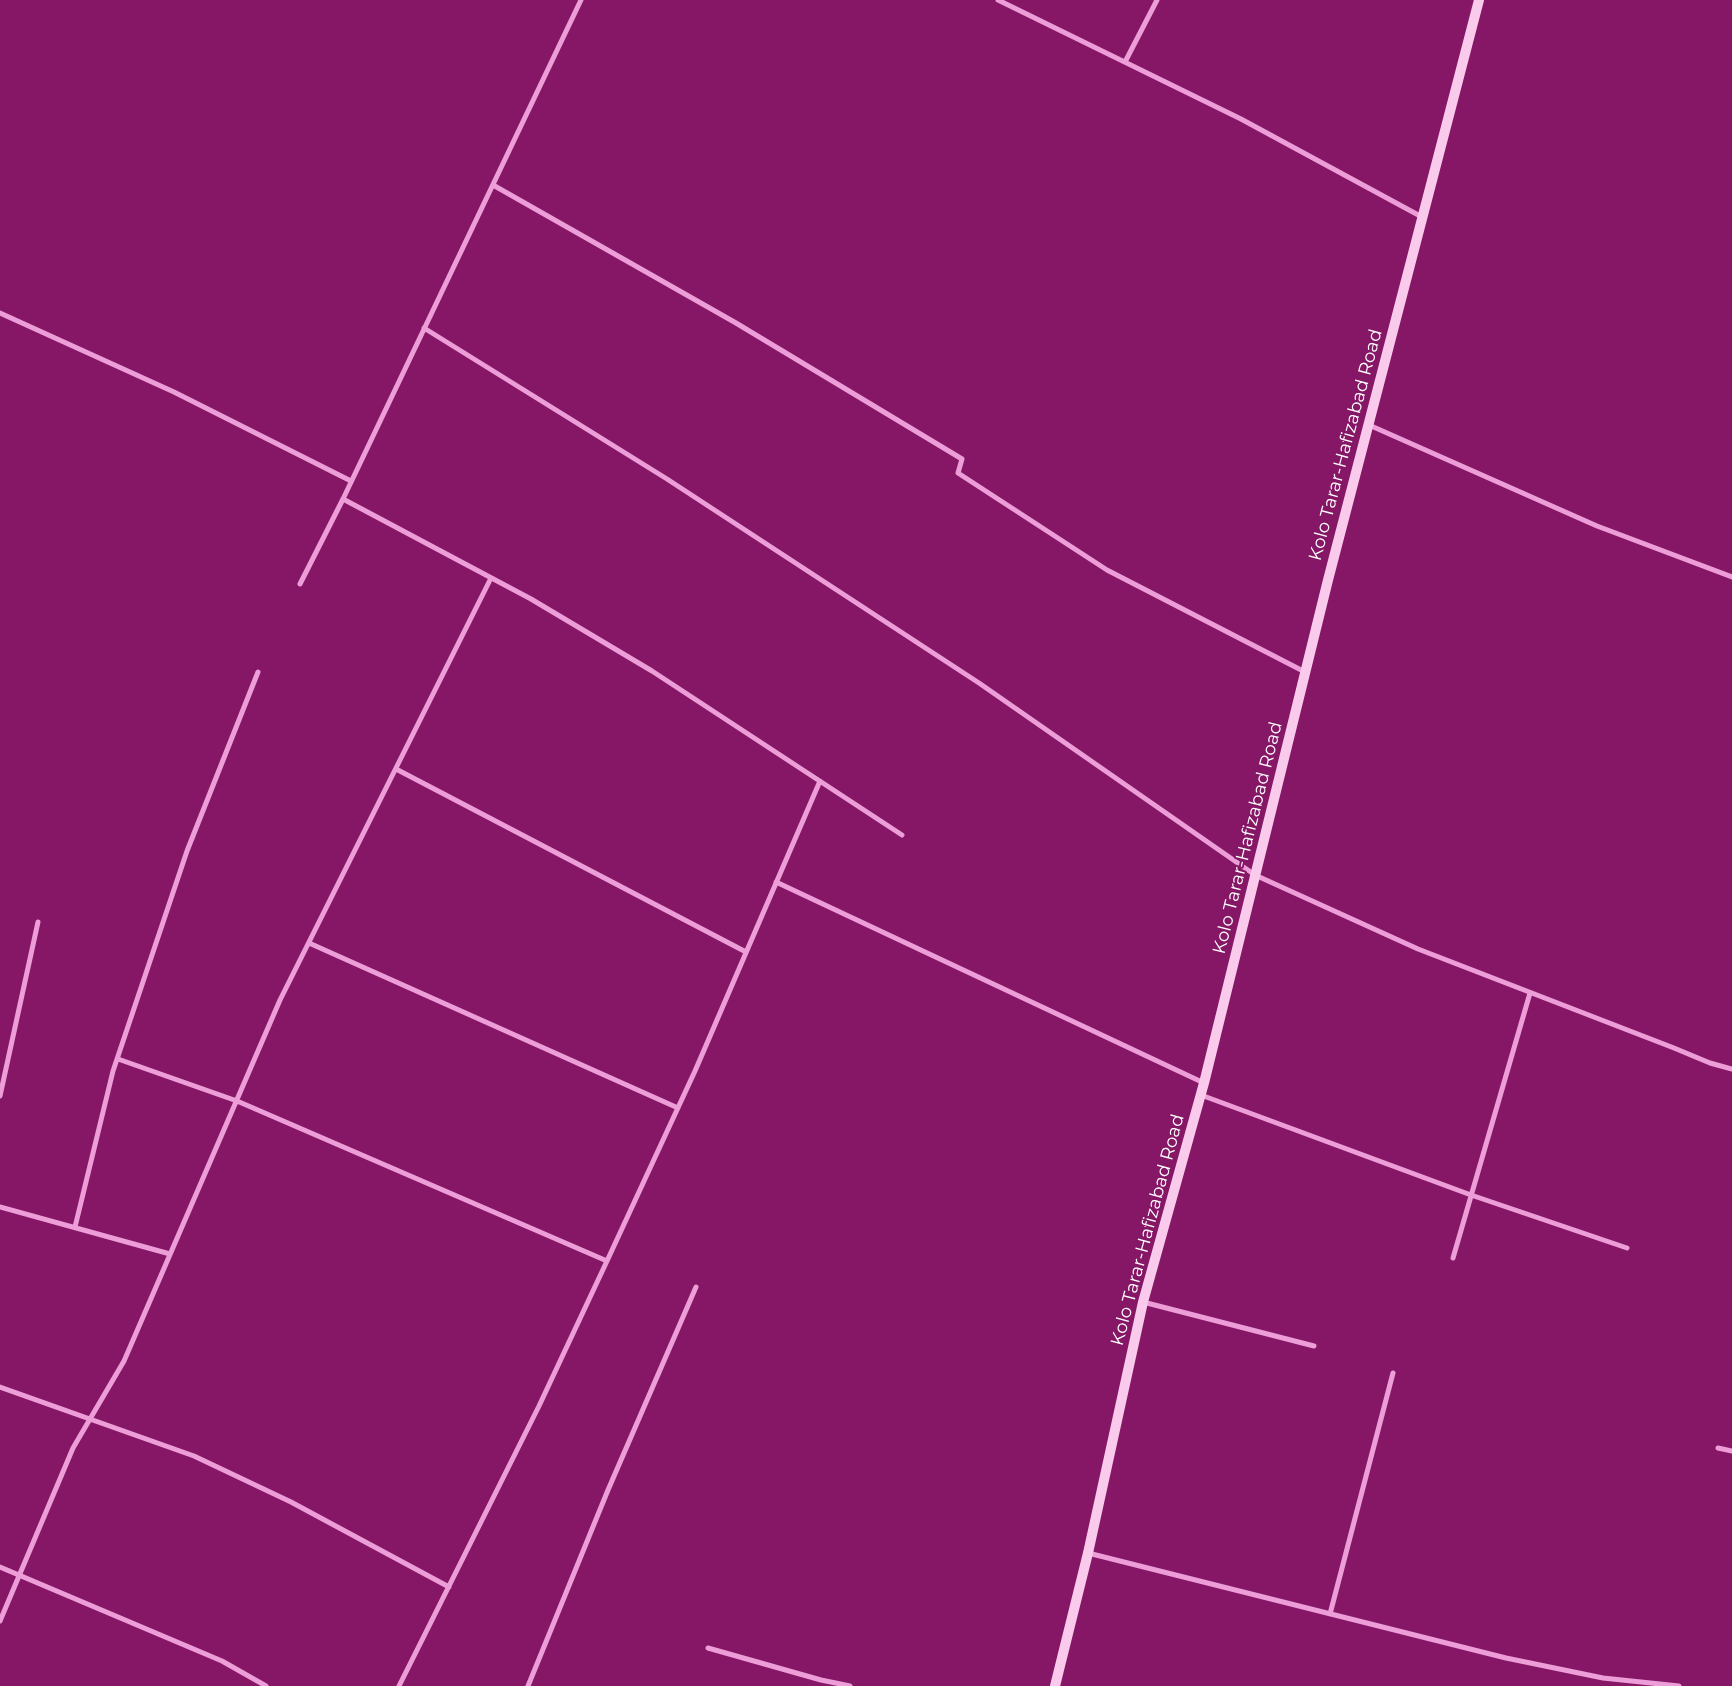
<!DOCTYPE html>
<html>
<head>
<meta charset="utf-8">
<style>
  body { margin:0 }
  canvas { display:block; background:#861766 }
</style>
</head>
<body>
<canvas width="1732" height="1686"></canvas>
<script>
const ctx = document.querySelector('canvas').getContext('2d');
ctx.lineJoin = 'round';
function stroke(path, color, width, dash) { ctx.strokeStyle = color; ctx.lineWidth = width; ctx.lineCap = dash ? 'butt' : 'round'; ctx.setLineDash(dash || []); ctx.stroke(path); }
function label(font, color, halo, rows, align = 'center') {
  ctx.font = font + ' Montserrat,sans-serif'; ctx.lineWidth = 4; ctx.setLineDash([]); ctx.textBaseline = 'middle'; ctx.strokeStyle = halo; ctx.fillStyle = color; for (const [text, x, y, turn = 0] of rows) {
    ctx.save(); ctx.translate(x, y); ctx.rotate((+turn || 0) * Math.PI / 180); ctx.textAlign = isNaN(turn) ? turn : align; if (halo) ctx.strokeText(text, 0, 0); ctx.fillText(text, 0, 0); ctx.restore();
  }
}
stroke(new Path2D(`
  M 998,0 L 1241,119 L 1422,217
  M 1125,62 L 1157,0
  M 493,185 L 736,323 L 962,459 L 958,473 L 1107,570 L 1305,672
  M 0,313 L 174,392 L 351,481
  M 424,328 L 667,479 L 979,683 L 1255,875 L 1418,949 L 1674,1048 L 1710,1063 L 1732,1069
  M 1369,425 L 1597,526 L 1732,577
  M 343,499 L 531,599 L 652,671 L 902,835
  M 300,584 L 343,499 L 581,0
  M 396,769 L 746,952
  M 776,882 L 1204,1083
  M 309,943 L 678,1108
  M 118,1059 L 237,1101 L 607,1261
  M 1201,1095 L 1471,1195 L 1627,1248
  M 0,1096 L 38,922
  M 0,1207 L 170,1254
  M 75,1227 L 113,1071 L 187,851 L 258,672
  M 1453,1258 L 1530,993
  M 1143,1302 L 1314,1346
  M 0,1387 L 194,1456 L 291,1502 L 449,1587
  M 1718,1448 L 1732,1451
  M 1088,1553 L 1506,1658 L 1603,1678 L 1679,1686
  M 0,1567 L 222,1661 L 266,1686
  M 1330,1614 L 1393,1373
  M 0,1621 L 73,1448 L 124,1361 L 280,1000 L 491,578
  M 708,1648 L 821,1680 L 850,1686
  M 399,1686 L 539,1406 L 607,1261 L 695,1071 L 820,781
  M 528,1686 L 608,1490 L 696,1287`), '#ed9dd7', 5);
stroke(new Path2D(`
  M 1055,1686 L 1088,1553 L 1143,1302 L 1204,1083 L 1328,580 L 1479,0`), '#f9caeb', 10);
label('18px', '#fff', '#861766', [
  ["Kolo Tarar-Hafizabad Road",1346,445,-75],
  ["Kolo Tarar-Hafizabad Road",1248,838,-76],
  ["Kolo Tarar-Hafizabad Road",1148,1230,-75]
]);
</script>
</body>
</html>
